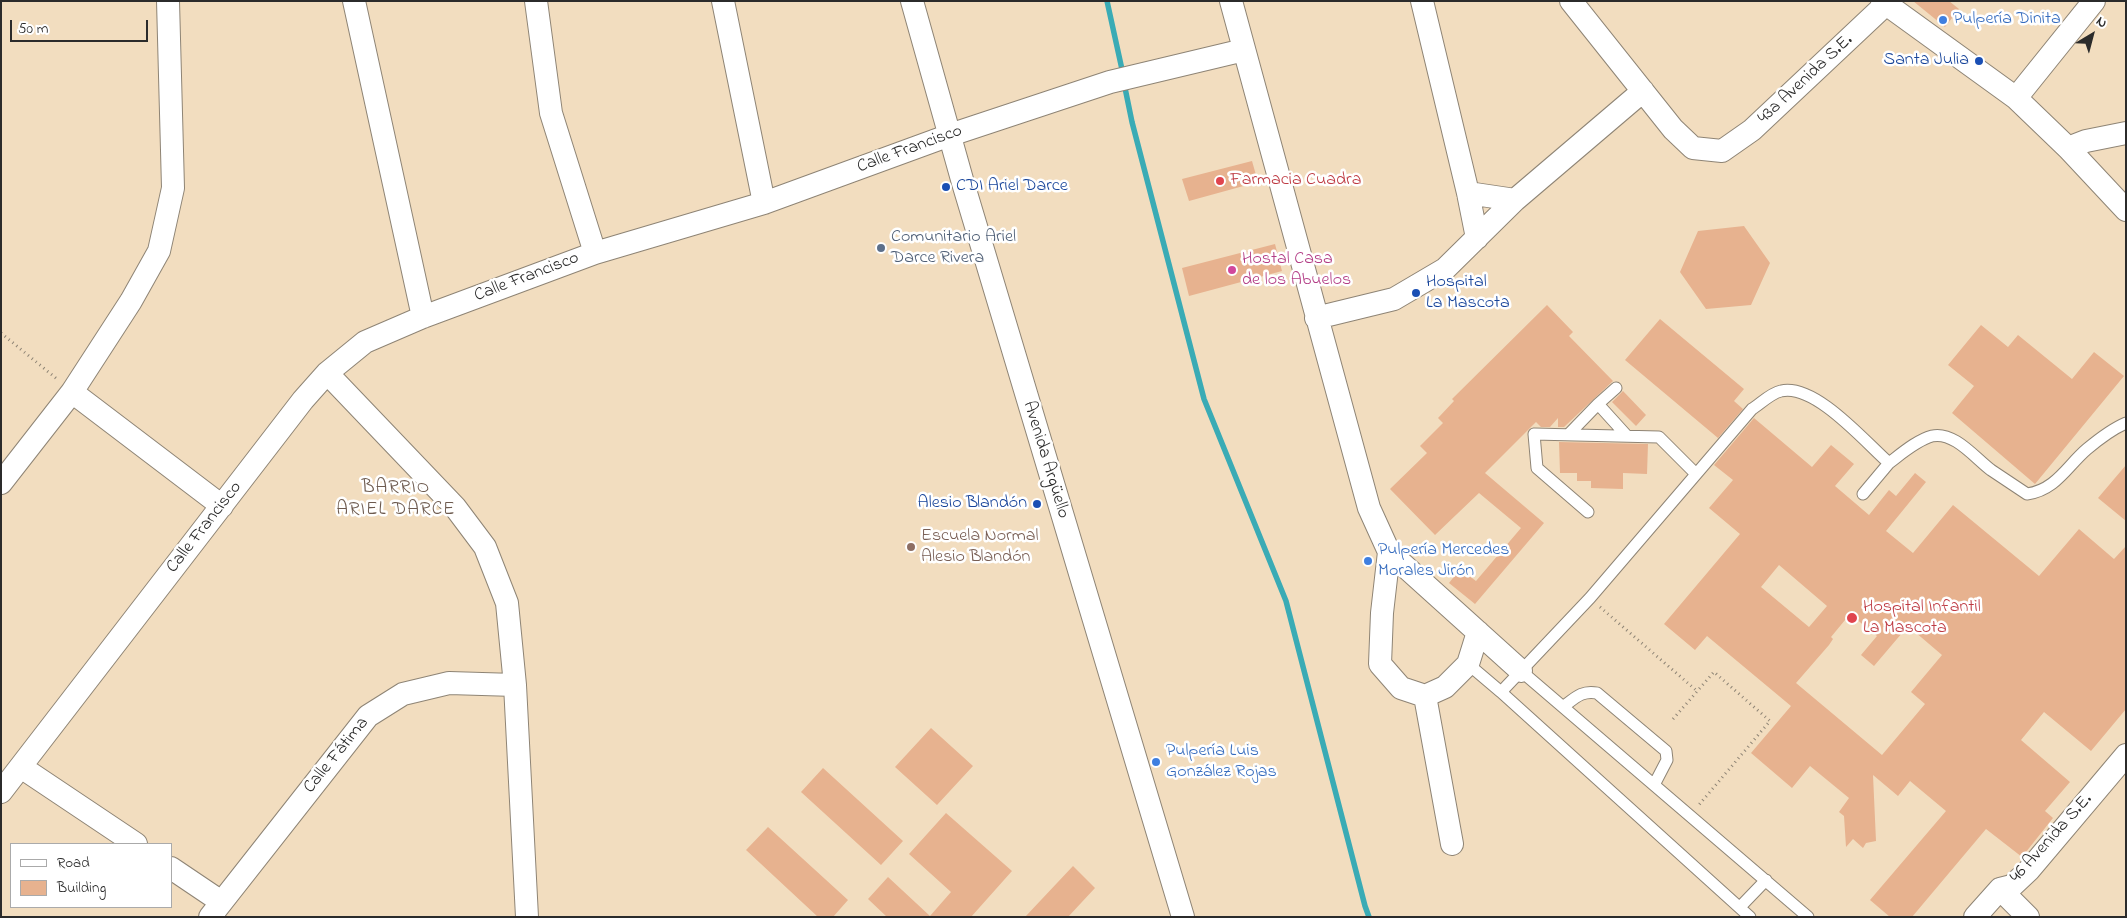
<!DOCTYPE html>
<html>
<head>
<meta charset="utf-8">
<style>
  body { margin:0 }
  #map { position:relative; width:2127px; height:918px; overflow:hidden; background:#f2ddbf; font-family:"Indie Flower",sans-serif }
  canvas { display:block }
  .frame { position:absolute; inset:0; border:2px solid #2b2b2b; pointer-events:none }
  .legend { position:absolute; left:10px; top:843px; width:162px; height:65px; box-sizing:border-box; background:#fff; border:1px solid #aaa; margin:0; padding:6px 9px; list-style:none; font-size:15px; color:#2b2b2b }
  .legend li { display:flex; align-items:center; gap:10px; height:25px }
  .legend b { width:25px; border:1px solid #aaa }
  .north { position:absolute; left:2067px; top:10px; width:50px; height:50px; -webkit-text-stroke:4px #fff; paint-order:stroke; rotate:37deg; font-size:14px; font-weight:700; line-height:20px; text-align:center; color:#2b2b2b }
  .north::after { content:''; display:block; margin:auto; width:18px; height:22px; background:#2b2b2b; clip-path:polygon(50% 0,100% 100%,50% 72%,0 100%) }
  .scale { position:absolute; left:10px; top:20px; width:138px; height:22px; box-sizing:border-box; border:2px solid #2b2b2b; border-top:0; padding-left:6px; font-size:15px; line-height:18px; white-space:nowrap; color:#2b2b2b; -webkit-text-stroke:4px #fff; paint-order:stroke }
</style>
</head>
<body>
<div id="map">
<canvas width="2127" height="918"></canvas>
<div class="frame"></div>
<ul class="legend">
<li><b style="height:6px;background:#fff"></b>Road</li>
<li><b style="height:14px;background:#e7b28f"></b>Building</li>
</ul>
<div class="north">N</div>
<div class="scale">50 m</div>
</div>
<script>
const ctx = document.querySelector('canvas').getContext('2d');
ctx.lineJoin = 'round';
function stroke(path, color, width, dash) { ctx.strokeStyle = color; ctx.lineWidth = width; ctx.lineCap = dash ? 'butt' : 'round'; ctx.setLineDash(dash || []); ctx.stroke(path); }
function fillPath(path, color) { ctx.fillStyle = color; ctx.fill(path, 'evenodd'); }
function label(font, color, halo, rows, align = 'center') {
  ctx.font = font + ' "Indie Flower",sans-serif'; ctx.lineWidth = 5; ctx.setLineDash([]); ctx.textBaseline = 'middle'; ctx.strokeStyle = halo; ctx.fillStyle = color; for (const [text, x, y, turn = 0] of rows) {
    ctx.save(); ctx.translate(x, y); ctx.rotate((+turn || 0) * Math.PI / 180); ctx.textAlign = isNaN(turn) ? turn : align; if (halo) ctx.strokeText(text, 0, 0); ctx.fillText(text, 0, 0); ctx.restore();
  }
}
stroke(new Path2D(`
  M 1107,1 L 1123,74
  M 1124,83 L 1132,122 L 1204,399 L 1286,601 L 1365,906 L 1369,917`), '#3aabb5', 5.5);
fillPath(new Path2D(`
  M 1913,1 L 1949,1 L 1959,9 L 1945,27 Z
  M 1252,161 L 1258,182 L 1189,201 L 1182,179 Z
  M 1744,226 L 1770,263 L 1751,305 L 1706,309 L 1680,272 L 1698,231 Z
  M 1275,244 L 1282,271 L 1189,296 L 1182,268 Z
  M 1547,305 L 1573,332 L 1569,336 L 1613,381 L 1564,427 L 1558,427 L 1558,418 L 1550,427 L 1541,427 L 1536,422 L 1485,473 L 1544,523 L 1475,604 L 1449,583 L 1460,569 L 1476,581 L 1521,528 L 1479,493 L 1435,535 L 1390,489 L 1427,453 L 1420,446 L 1443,423 L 1438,418 L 1454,401 L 1452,399 Z
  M 1660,319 L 1744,389 L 1734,401 L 1743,409 L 1718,438 L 1625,360 Z
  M 1981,325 L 2008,347 L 2018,335 L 2072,379 L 2094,352 L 2124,376 L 2035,484 L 1952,413 L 1974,386 L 1948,365 Z
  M 1623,391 L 1646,415 L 1636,426 L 1612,402 Z
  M 1754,418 L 1812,467 L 1831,445 L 1854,464 L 1835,486 L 1869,515 L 1889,490 L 1896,496 L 1915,473 L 1926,482 L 1886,531 L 1913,553 L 1953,505 L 2039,576 L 2079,529 L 2114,559 L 2126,546 L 2126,709 L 2091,751 L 2044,712 L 2021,740 L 2070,782 L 2045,811 L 2053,818 L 2022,857 L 1986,829 L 1912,917 L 1890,917 L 1870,900 L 1946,811 L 1910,781 L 1898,796 L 1873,775 L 1876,841 L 1866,843 L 1863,848 L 1853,839 L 1846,847 L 1844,816 L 1839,812 L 1849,798 L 1810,766 L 1792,788 L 1751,753 L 1791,706 L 1707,636 L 1695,650 L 1664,624 L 1740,534 L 1709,508 L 1733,480 L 1714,465 ZM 1779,565 L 1827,606 L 1809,627 L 1761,587 ZM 1850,614 L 1877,636 L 1861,655 L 1874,666 L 1908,626 L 1942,655 L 1911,692 L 1925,704 L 1882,755 L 1796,683 L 1829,645 L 1833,639 L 1831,637 Z
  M 1559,442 L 1648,444 L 1647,474 L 1623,473 L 1623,489 L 1591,488 L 1591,481 L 1577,481 L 1577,473 L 1560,473 Z
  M 2126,465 L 2126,521 L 2098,498 Z
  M 931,728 L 973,766 L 937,805 L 895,767 Z
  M 823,768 L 903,841 L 881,865 L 801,792 Z
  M 946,813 L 1012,871 L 971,917 L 887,917 L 868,899 L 888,877 L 930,916 L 951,892 L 909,854 Z
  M 768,827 L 848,900 L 833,917 L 818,917 L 746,850 Z
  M 1073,866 L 1095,888 L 1068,917 L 1025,917 Z`), '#e7b28f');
const lane = new Path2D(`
  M 1616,388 L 1598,404 L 1627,436
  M 1568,435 L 1598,404
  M 1889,463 C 1901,454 1917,440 1932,436 C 1954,431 1975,458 1991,470 C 2003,478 2015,486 2027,494 C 2056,490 2067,466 2087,449 C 2099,439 2112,429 2126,423
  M 1588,512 L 1537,468 L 1534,434 L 1659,437 L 1696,474
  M 1468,664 L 1501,692 L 1750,917
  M 1521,671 L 1808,917
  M 1501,692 L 1590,598 L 1752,409 C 1760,404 1771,393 1781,391 C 1815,383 1865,442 1889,463 L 1863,494
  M 1563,707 C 1575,698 1582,690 1597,693 L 1666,751 L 1667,760 L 1654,785
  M 1740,907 L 1766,880`);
const street = new Path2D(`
  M 354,1 L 423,317
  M 536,1 L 551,113 L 595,253
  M 723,1 L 764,203
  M 912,1 L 963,183 L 1183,917
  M 1231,1 L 1369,508 L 1389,552 L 1521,671
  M 1422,1 L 1468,193 L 1477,238
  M 1571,1 L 1673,129 L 1693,148 L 1722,151 L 1752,130 L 1886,4
  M 1882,1 L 2016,98 L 2068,148 L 2126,210
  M 2016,98 L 2094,1
  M 2068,148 L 2086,141 L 2126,133
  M 1468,193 L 1515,200
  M 1316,318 L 1394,299 L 1445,269 L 1515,200 L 1643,91
  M 327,373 L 455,507 L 485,547 L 507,603 L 515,685 L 527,917
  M 72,392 L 222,506
  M 1,483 L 72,392 L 131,301 L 159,251 L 173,188 L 168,1
  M 1389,552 L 1382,613 L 1380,664 L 1401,688 L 1425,696 L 1445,687 L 1468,664 L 1478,632
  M 1425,696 L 1452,844
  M 21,767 L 136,844
  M 1,792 L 303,400 L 327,373 L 365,342 L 423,317 L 595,253 L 764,203 L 950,135 L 1110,82 L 1244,50
  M 171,868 L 220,901
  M 2000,889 L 2028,917
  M 210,917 L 368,716 L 403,694 L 449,683 L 515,685
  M 1975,917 L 2000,889 L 2012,886 L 2029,870 L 2126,755`);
stroke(lane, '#8e8475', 13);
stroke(street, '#8e8475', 24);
stroke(new Path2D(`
  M 1,333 L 57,379
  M 1600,607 L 1697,691
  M 1673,719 L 1714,672 L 1770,721 L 1698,806`), '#8e8475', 3, [1, 4]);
stroke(lane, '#fff', 11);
stroke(street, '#fff', 22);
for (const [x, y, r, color] of [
  [1943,20,5,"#3f7fe0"],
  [1979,61,5,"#1a4fb4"],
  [1220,181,5,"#e0444e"],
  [946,187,5,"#1a4fb4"],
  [881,248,5,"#5c6f8a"],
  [1232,270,5,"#d1479c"],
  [1416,293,5,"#1a4fb4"],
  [1037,504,5,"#1a4fb4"],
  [911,547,5,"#8d6e63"],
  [1368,561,5,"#3f7fe0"],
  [1852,618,6,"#e0444e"],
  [1156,762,5,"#3f7fe0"]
]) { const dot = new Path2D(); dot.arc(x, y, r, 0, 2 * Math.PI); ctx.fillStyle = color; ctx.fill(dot); stroke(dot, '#fff', 2); }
label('18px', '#366cbe', '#fff', [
  ["Pulpería Dinita",1953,20],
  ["Pulpería Mercedes",1378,551],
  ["Morales Jirón",1378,572],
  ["Pulpería Luis",1166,752],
  ["González Rojas",1166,773]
], 'left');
label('18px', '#164399', '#fff', [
  ["Santa Julia",1969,61],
  ["CDI Ariel Darce",956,187,"left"],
  ["Hospital",1426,283,"left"],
  ["La Mascota",1426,304,"left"],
  ["Alesio Blandón",1027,504]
], 'right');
label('18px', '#2b2b2b', '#fff', [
  ["43a Avenida S.E.",1806,80,-43],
  ["Calle Francisco",910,150,-20],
  ["Calle Francisco",527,278,-21],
  ["Avenida Argüello",1045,460,73],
  ["Calle Francisco",205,528,-52],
  ["Calle Fátima",337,756,-51],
  ["46 Avenida S.E.",2052,839,-48]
]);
label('18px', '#be3a42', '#fff', [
  ["Farmacia Cuadra",1230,181],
  ["Hospital Infantil",1863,608],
  ["La Mascota",1863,629]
], 'left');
label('18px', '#4e5e75', '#fff', [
  ["Comunitario Ariel",891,238],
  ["Darce Rivera",891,259]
], 'left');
label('18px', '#b23c85', '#fff', [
  ["Hostal Casa",1242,260],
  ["de los Abuelos",1242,281]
], 'left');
label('18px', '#785e54', '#fff', [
  ["Escuela Normal",921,537],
  ["Alesio Blandón",921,558]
], 'left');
ctx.letterSpacing = '1px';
label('19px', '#6d5a4e', '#fff', [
  ["BARRIO",396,489],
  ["ARIEL DARCE",396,511]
]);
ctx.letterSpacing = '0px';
</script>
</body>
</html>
